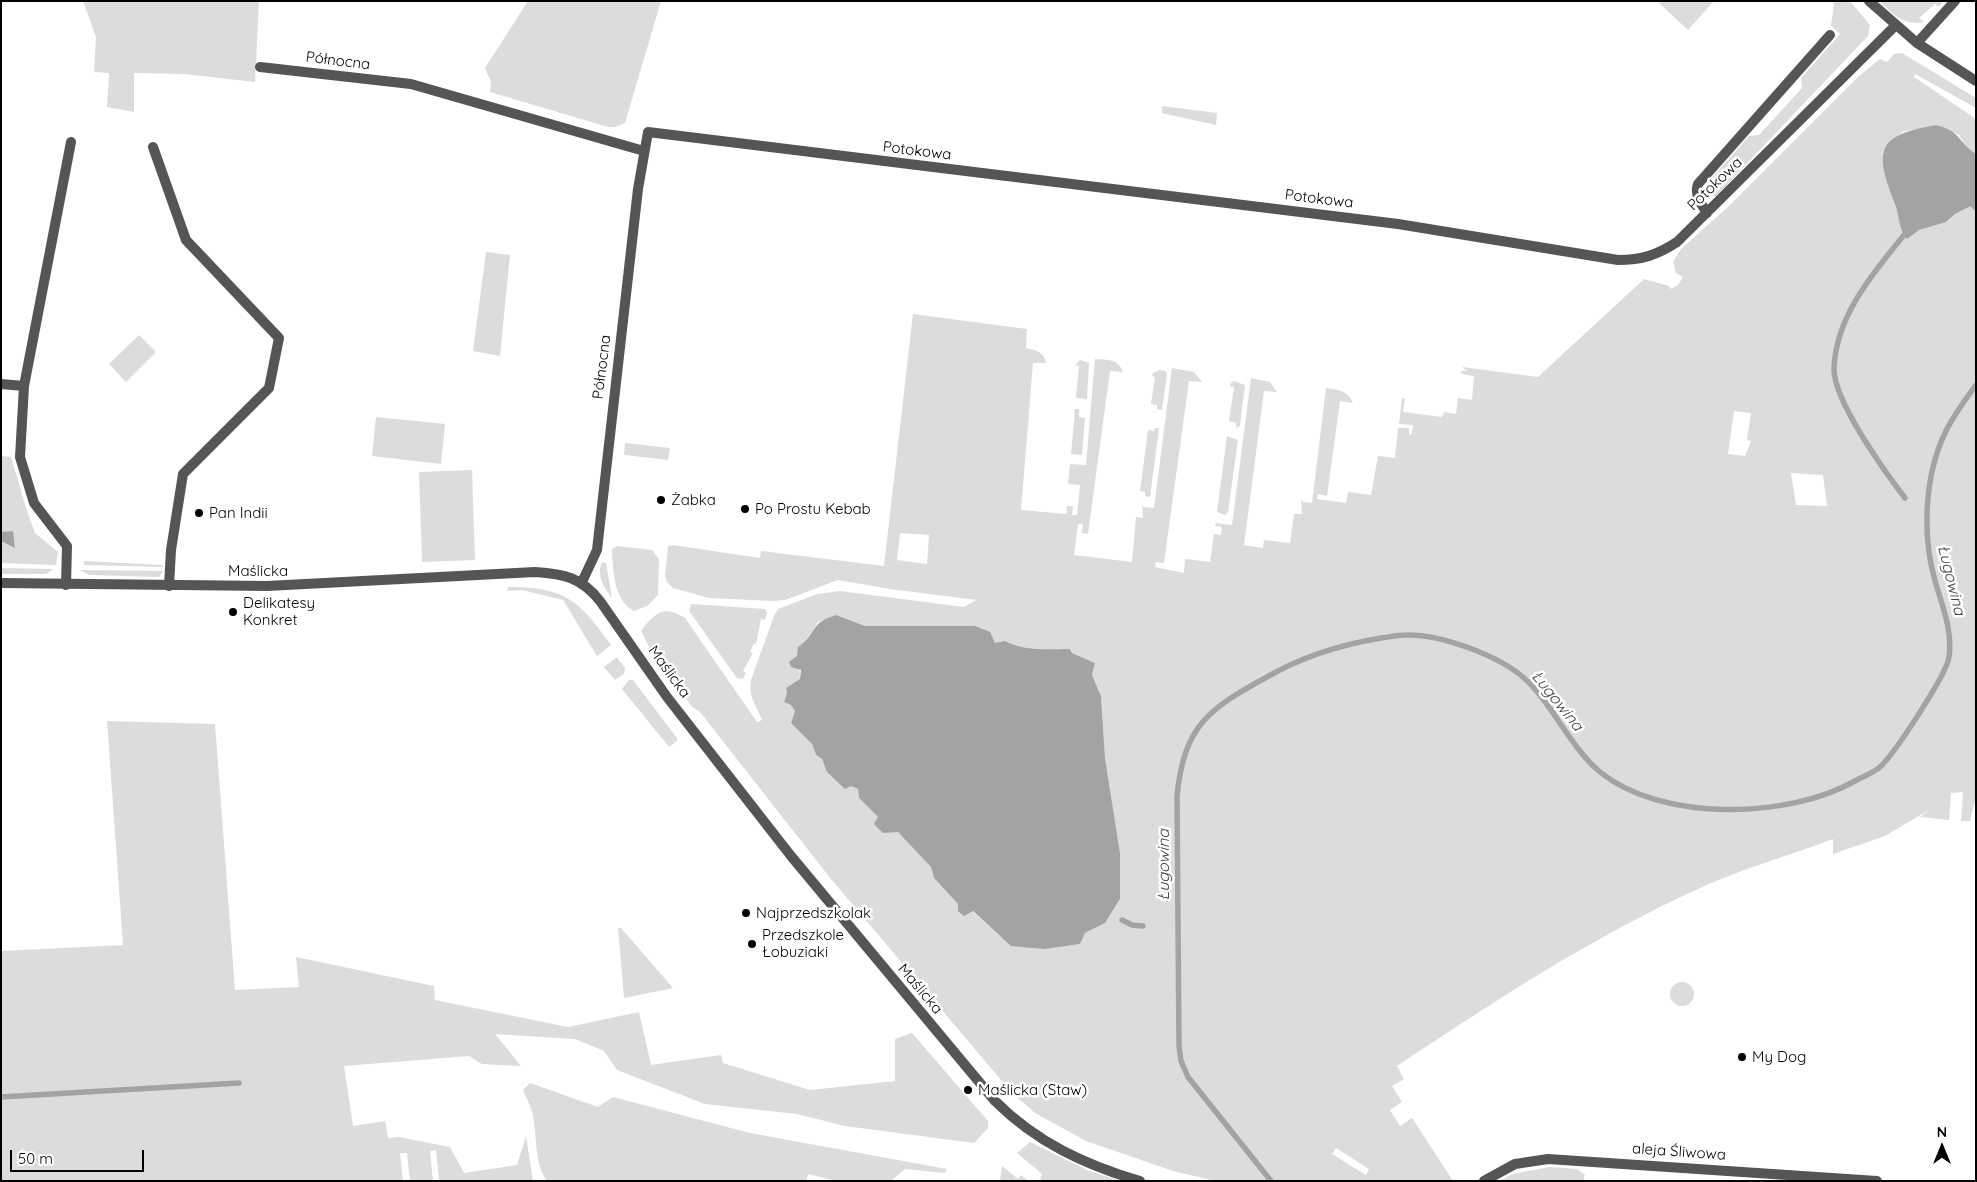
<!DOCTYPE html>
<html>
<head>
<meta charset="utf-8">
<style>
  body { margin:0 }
  #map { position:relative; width:1977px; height:1182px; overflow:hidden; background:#fff; font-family:Quicksand,sans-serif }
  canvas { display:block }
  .frame { position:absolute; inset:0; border:2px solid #000; pointer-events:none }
  .north { position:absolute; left:1917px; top:1122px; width:50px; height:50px; -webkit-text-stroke:4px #fff; paint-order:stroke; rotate:0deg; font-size:14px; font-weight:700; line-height:20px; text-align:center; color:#000 }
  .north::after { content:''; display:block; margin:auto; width:18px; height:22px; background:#000; clip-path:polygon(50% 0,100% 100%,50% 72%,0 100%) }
  .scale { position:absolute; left:10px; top:1150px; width:134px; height:22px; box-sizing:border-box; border:2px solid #000; border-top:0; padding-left:6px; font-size:15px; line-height:18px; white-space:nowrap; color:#000; -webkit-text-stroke:4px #fff; paint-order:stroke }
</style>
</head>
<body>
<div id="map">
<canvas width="1977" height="1182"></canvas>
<div class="frame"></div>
<div class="north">N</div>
<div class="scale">50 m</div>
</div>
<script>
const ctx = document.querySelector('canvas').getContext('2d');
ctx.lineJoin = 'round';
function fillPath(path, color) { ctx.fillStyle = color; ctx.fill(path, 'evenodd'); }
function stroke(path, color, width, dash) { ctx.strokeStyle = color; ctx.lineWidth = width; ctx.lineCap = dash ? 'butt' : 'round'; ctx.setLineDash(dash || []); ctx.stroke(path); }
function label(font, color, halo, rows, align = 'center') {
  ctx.font = font + ' Quicksand,sans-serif'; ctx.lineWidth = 5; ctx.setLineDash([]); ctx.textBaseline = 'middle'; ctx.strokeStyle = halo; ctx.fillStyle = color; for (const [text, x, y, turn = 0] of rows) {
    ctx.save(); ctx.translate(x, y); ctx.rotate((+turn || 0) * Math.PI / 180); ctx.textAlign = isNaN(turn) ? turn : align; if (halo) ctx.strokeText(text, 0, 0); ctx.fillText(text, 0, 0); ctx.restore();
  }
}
fillPath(new Path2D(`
  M 83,1 L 259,1 L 255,82 L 185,74 L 134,73 L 134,112 L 107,107 L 109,73 L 94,72 L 96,37 Z
  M 528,1 L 661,1 L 625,123 L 615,127 L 608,127 L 490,92 L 491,82 L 485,68 Z
  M 1657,1 L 1714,1 L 1688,30 Z
  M 1832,1 L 1850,1 L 1870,25 L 1868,36 L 1716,196 L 1706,196 L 1704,187 L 1749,136 L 1759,135 L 1802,88 L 1801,78 L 1840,34 L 1831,26 L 1834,3 Z
  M 1880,1 L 1944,1 L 1938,7 L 1935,4 L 1919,18 L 1924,22 C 1904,26 1893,15 1880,1 Z
  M 1902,53 L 1976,98 L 1976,108 L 1915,74 L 1914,77 L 1976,119 L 1976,154 L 1969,150 L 1959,135 L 1936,125 L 1902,132 L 1890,142 L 1883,152 L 1883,162 L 1946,222 L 1955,214 L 1975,204 L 1976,190 L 1976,798 L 1970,821 L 1961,821 L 1963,792 L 1951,793 L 1949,820 L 1920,817 L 1929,810 L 1885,836 L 1833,854 L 1833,839 C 1788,856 1741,869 1698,889 C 1590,938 1495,1001 1397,1066 L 1404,1079 L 1392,1086 L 1402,1102 L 1390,1110 L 1400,1126 L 1412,1118 L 1453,1181 L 1216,1181 L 1173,1171 L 1086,1141 L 1035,1113 L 1012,1093 L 831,879 L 700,712 L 692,707 L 653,654 L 641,631 C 654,613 664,604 685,618 L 757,722 L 762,720 C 757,706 748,697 751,680 L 774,616 L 778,609 L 817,594 L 840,591 L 964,607 L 976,600 L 890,589 L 838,580 L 785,600 L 773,601 L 709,598 L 673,588 L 667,582 L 665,576 L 668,546 L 673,545 L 760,558 L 761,551 L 884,566 L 913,314 L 1027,329 L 1026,348 C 1036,350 1044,352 1046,363 L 1033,363 L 1021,510 L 1066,514 L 1067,506 L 1073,506 L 1072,515 L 1077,515 L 1080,485 L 1068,484 L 1070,464 L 1086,465 L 1095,359 C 1107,360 1118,358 1123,372 L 1110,371 L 1088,534 L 1082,533 L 1083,524 L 1078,524 L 1074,555 L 1132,562 L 1136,517 L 1143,518 L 1142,502 L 1143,507 L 1154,508 L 1172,368 L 1194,372 L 1202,382 L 1189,381 L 1164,563 L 1156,562 L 1155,567 L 1184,573 L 1185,559 L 1210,562 L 1214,534 L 1221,535 L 1222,527 L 1215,526 L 1216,523 L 1232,525 L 1251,378 L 1270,382 L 1277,392 L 1264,391 L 1244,545 L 1263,548 L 1264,540 L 1290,543 L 1294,514 L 1302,514 L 1301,499 L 1303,502 L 1312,503 L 1326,388 C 1338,390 1348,390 1353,403 L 1340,401 L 1327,496 L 1318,494 L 1317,499 L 1346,503 L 1348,492 L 1371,495 L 1378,456 L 1395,458 L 1398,428 L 1409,428 L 1409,435 L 1412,434 L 1413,425 L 1399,424 L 1402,398 L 1405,399 L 1403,412 L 1442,417 L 1444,412 L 1456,414 L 1458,398 L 1472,400 L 1474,376 L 1461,374 L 1461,371 L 1467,371 L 1462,367 L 1538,377 L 1644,279 L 1669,286 L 1671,289 L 1678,285 L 1683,277 L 1676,273 L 1673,262 L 1681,249 L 1729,206 L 1859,76 L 1880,59 L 1887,62 L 1894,54 ZM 1734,411 L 1751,413 L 1747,440 L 1751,441 L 1745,456 L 1728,454 ZM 1791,473 L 1823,475 L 1827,506 L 1796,505 ZM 900,533 L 929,535 L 927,564 L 897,560 ZM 836,615 L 865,626 L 963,626 L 995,643 L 1009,643 C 1019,654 1055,649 1070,649 L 1072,653 L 1095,663 L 1092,675 L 1101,696 L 1105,758 L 1120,853 L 1120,899 L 1105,923 L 1085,933 L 1080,944 L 1065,946 L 999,935 L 972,911 L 958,904 L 934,878 L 931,867 L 906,839 L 878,817 L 859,798 L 858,789 L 823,763 L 822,759 L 816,755 L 812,744 L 791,723 L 795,711 L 791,705 L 784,702 L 787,693 L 786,688 L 800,680 L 798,647 L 804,643 L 818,622 ZM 1336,1148 L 1369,1169 L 1366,1175 L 1332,1154 Z
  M 1162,106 L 1217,113 L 1216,125 L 1162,113 Z
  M 486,252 L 510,255 L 500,356 L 473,351 Z
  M 139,335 L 156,352 L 126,382 L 109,364 Z
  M 1080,360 L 1089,363 L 1087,399 L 1076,398 L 1079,366 L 1075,365 Z
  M 1159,370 L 1165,371 L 1167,374 L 1162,410 L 1157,409 L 1157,405 L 1151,404 L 1155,377 L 1152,376 L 1153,373 Z
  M 1234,381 L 1245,385 L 1240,426 L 1236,428 L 1236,423 L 1229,421 L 1234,387 L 1230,386 L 1231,383 Z
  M 1075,409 L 1079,409 L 1079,417 L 1085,418 L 1082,455 L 1071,454 Z
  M 376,417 L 445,424 L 441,464 L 372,456 Z
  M 1155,428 L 1159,428 L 1150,497 L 1145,496 L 1145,492 L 1140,491 L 1148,430 L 1154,431 Z
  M 1227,436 L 1238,440 L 1228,512 L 1225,515 L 1217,512 Z
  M 625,443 L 670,448 L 668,460 L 624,455 Z
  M 1,456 L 11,457 L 26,508 L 35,533 L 58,552 L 56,565 L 1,563 L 1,541 L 5,542 L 13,531 L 1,532 Z
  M 472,470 L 475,560 L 422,562 L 419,472 Z
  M 617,546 L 652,550 L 659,559 L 658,595 L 647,606 L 634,611 C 613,600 613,569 612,549 Z
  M 84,561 L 163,565 L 163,567 L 84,565 Z
  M 602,562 L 606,563 L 612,598 C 604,587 596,576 602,562 Z
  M 1,568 L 53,569 L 48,573 L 42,574 L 1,574 Z
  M 80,570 L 163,571 L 159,577 L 89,575 Z
  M 508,587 C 565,587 579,600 611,645 L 597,656 L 563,600 L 522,590 L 507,591 Z
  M 691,604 L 765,609 L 767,613 L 765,620 L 761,619 L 756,644 L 754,643 L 750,652 L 753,653 L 743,671 L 746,673 L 743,679 L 737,678 L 689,611 Z
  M 617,657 L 625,668 L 624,674 L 615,680 L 604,667 Z
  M 629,680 L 633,680 L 677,738 L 677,741 L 669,747 L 622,689 Z
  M 107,721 L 215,724 L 235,990 L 299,987 L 296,957 L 434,986 L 435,1000 L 568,1027 L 639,1012 L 651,1065 L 721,1055 L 723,1063 L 810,1090 L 895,1081 L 895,1039 L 912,1033 L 988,1121 L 988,1128 L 974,1143 L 845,1126 L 797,1114 L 705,1104 L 617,1070 L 604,1051 L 575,1039 L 495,1034 L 521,1066 L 482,1064 L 469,1056 L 344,1066 L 353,1126 L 385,1121 L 388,1138 L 399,1137 L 450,1147 L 464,1173 L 517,1165 L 526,1136 L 533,1181 L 439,1181 L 436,1150 L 430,1151 L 433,1181 L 410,1181 L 407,1153 L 400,1153 L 403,1181 L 1,1181 L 1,951 L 123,945 Z
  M 618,928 L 621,928 L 673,988 L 624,998 Z
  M1670 994a12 12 0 1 1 24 0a12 12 0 1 1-24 0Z
  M 530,1083 L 598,1107 L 613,1097 L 750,1133 L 947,1169 L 945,1173 L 905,1169 L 891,1181 L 836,1181 L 808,1174 L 806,1181 L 548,1181 C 534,1170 537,1128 532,1112 C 530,1104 526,1097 523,1090 Z
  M 1030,1142 L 1087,1170 L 1120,1181 L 1043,1181 L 1040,1178 L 1042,1174 L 1017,1153 Z
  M 1002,1166 L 1018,1179 L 1021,1175 L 1029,1181 L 1000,1181 Z
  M 1549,1167 L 1577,1169 L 1585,1175 L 1583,1181 L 1499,1181 L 1513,1174 Z`), '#dcdcdc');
fillPath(new Path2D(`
  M 1936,125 C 1961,131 1958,142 1976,154 L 1975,204 L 1955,214 L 1946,222 L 1919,230 L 1907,239 C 1898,229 1900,216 1895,204 C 1874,150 1876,135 1936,125 Z
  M 13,531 L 15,548 L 1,541 L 1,532 Z
  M 836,615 L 865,626 L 975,626 L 990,632 L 995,643 L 1005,641 C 1026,652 1046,649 1070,649 L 1072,653 L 1095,663 L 1092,675 L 1101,696 L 1105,758 L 1120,853 L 1120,899 L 1105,923 L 1085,933 L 1080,944 L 1044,949 L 1011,946 L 973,911 L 964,916 L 958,911 L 958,904 L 934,878 L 931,867 L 898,832 L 883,833 L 874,824 L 878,817 L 859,798 L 858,789 L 851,786 L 845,789 L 827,772 L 822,759 L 816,755 L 812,744 L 791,723 L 795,711 L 791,705 L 784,702 L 787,693 L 786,688 L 800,679 L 801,670 L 791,667 L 789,662 L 797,656 L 798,647 C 816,635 810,622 836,615 Z`), '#a3a3a3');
stroke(new Path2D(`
  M 1973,205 L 1976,208
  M 1904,235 C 1873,273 1836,316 1834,368 C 1833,400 1885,472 1905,498
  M 1122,920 L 1132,925 L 1143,926
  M 1,1097 L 239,1083
  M 1271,1181 L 1188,1077 L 1181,1061 L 1179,1046 L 1177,796 C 1184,726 1208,709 1267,677 C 1303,656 1339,645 1381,638 C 1389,637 1398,635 1406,635 C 1440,634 1498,655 1524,678 C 1553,704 1569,746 1600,772 C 1662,822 1788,819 1855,781 C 1864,776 1876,772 1882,765 C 1896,751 1947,674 1949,657 C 1953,628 1941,604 1934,577 C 1922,532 1925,475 1945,433 C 1953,416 1965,400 1976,385`), '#a3a3a3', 5.5);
stroke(new Path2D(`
  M 1869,1 L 1917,43 L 1976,81
  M 1917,43 L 1955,1
  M 260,67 L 411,84 L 644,151
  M 153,147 L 186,240 L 279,338 L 269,388 L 183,474 L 171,550 L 169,586
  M 1707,213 C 1701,204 1694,194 1698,184 L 1830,35
  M 1,384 L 24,386
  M 582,582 L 597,550 L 638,189 L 648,132 L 1398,224 L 1618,260 C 1642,260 1657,255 1677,242 L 1895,26
  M 66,585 L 67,546 L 34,503 L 20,457 L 24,386 L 71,142
  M 1484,1181 L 1515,1164 L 1548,1159 L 1877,1181`), '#555', 10);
stroke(new Path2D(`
  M 1,583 L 267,586 L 535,572 C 564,574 581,577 600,601 L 667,697 L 791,856 L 995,1101 C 1036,1142 1085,1165 1140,1181`), '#555', 10);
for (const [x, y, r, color] of [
  [661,500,5,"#000"],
  [745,509,5,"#000"],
  [199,513,5,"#000"],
  [233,612,5,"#000"],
  [746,913,5,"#000"],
  [752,944,5,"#000"],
  [1742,1057,5,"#000"],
  [968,1090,5,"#000"]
]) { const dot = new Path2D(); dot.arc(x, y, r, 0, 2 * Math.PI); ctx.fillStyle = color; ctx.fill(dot); stroke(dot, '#fff', 2); }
label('15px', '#000', '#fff', [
  ["Północna",338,61,7],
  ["Potokowa",917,151,7],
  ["Potokowa",1715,184,-44],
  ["Potokowa",1319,199,7],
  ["Północna",602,367,-83],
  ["Maślicka",258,571],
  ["Maślicka",669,672,54],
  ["Maślicka",920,989,50],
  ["aleja Śliwowa",1679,1152,4]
]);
label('15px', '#000', '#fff', [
  ["Żabka",671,500],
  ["Po Prostu Kebab",755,509],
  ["Pan Indii",209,513],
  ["Delikatesy",243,603],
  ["Konkret",243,620],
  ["Najprzedszkolak",756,913],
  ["Przedszkole",762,935],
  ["Łobuziaki",762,952],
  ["My Dog",1752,1057],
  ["Maślicka (Staw)",978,1090]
], 'left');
label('italic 16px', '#444', '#fff', [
  ["Ługowina",1951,580,76],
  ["Ługowina",1557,701,51],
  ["Ługowina",1164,865,-90]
]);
</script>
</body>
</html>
